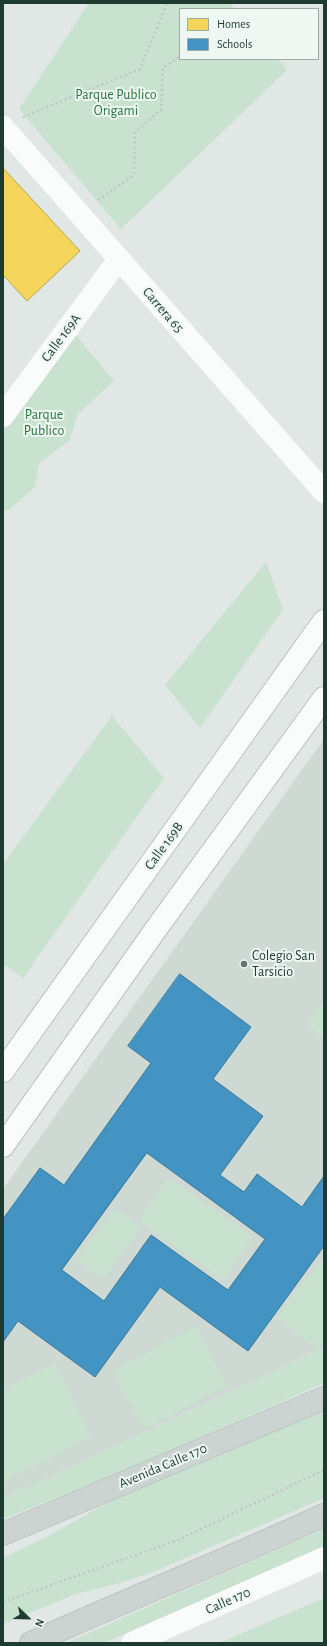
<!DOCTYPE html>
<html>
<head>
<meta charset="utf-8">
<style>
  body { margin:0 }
  #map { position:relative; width:327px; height:1646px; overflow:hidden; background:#e0e7e4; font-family:"Alegreya Sans",sans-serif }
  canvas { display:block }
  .frame { position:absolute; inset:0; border:4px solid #1e3b31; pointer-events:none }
  .legend { position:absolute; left:179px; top:8px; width:140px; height:52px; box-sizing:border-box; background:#eef7f2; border:1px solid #9baca5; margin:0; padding:5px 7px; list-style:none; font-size:12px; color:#1e3b31 }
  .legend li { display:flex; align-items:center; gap:8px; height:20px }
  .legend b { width:20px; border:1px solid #9baca5 }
  .north { position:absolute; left:8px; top:1598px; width:40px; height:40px; -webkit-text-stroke:3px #eef7f2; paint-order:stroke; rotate:113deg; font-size:11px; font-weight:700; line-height:16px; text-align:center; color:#1e3b31 }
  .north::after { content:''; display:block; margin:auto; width:14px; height:18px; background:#1e3b31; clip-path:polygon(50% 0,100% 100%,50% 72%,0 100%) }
</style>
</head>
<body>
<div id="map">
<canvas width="327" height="1646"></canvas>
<div class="frame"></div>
<ul class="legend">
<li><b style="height:11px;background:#f6d55c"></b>Homes</li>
<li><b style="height:11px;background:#4393c3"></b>Schools</li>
</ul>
<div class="north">N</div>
</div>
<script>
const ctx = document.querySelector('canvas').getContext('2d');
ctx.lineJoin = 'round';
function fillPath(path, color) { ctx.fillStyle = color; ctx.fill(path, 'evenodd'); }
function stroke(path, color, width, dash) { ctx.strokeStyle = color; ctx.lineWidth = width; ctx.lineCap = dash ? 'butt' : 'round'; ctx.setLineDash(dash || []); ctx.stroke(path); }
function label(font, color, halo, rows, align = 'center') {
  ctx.font = font + ' "Alegreya Sans",sans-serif'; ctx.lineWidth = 4; ctx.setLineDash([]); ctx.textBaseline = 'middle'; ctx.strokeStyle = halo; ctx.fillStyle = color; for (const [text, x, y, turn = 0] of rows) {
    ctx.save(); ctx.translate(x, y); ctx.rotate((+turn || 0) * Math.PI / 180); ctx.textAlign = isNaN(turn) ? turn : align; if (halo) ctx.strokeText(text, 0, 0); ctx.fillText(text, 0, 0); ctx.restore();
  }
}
fillPath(new Path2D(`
  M 324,739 L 324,1347 L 3,1499 L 3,1189 Z`), '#ced9d4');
fillPath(new Path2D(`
  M 89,3 L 230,3 L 235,9 L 180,9 L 180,59 L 278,59 L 287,70 L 121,229 L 19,109 Z
  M 74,333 L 114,381 L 77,415 L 70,440 L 39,463 L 35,487 L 7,511 L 3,508 L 3,430 Z
  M 266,562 L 283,609 L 200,728 L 165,685 Z
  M 112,716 L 164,778 L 23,978 L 3,964 L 3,864 Z
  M 324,1001 L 324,1039 L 306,1025 Z
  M 169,1178 L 253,1237 L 223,1280 L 139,1221 Z
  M 115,1209 L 140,1228 L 102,1279 L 77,1260 Z
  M 324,1257 L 324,1341 L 317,1349 L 277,1317 Z
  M 196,1326 L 227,1385 L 144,1429 L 113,1371 Z
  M 324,1347 L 324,1383 L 119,1473 L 3,1519 L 3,1499 Z
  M 55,1364 L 92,1436 L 3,1482 L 3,1390 Z
  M 324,1410 L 324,1498 L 151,1573 L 119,1583 L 73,1595 L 3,1624 L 3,1558 L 50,1535 L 130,1490 L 286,1424 Z
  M 324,1529 L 324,1547 L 103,1643 L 66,1643 Z
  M 324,1598 L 324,1643 L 219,1643 Z`), '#c8e2cf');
const homes = new Path2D(`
  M 3,168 L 80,251 L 27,301 L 3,275 Z`);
fillPath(homes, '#f6d55c');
stroke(homes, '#b5a74f', 1);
const schools = new Path2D(`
  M 180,974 L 251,1027 L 213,1079 L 263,1116 L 220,1175 L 244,1192 L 257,1174 L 302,1207 L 324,1176 L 324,1246 L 248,1351 L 160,1287 L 95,1377 L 18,1321 L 3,1342 L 3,1219 L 40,1168 L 64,1185 L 151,1063 L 128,1046 ZM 147,1153 L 265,1239 L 228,1290 L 151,1235 L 104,1301 L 62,1270 Z`);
fillPath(schools, '#4393c3');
stroke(schools, '#387997', 1);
const secondary = new Path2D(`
  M 3,1071 L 324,621
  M 3,1146 L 156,929 L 324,698`);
const primary = new Path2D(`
  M 3,1534 L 324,1398
  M 31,1643 C 128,1599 227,1560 324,1515`);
stroke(secondary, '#bac4bf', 24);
stroke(primary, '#bac4c1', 24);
stroke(new Path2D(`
  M 23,117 L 140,69 L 167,3
  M 98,200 L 134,175 L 135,132 L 161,110 L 163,68 L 180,56
  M 3,1602 L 178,1540 L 324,1470`), '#bfc7c5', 2.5, [2, 3]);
stroke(new Path2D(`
  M 3,127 L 324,492
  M 3,416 L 119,259`), '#fafbfb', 22);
stroke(new Path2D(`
  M 132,1643 L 324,1558`), '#fafbfb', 22);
stroke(secondary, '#fafbfb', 22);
stroke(primary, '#ccd4d1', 22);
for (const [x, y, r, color] of [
  [244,964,4,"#627770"]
]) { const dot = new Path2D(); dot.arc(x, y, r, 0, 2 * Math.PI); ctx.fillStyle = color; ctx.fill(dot); stroke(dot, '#eef7f2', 1.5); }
label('14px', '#27733f', '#eef7f2', [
  ["Parque Publico",116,95],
  ["Origami",116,111],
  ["Parque",44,415],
  ["Publico",44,431]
]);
label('14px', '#1e3b31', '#eef7f2', [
  ["Carrera 65",163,310,49],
  ["Calle 169A",61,338,-53],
  ["Calle 169B",164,846,-54],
  ["Avenida Calle 170",163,1466,-23],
  ["Calle 170",228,1601,-24]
]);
label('14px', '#1e3b31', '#eef7f2', [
  ["Colegio San",252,956],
  ["Tarsicio",252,972]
], 'left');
</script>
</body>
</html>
